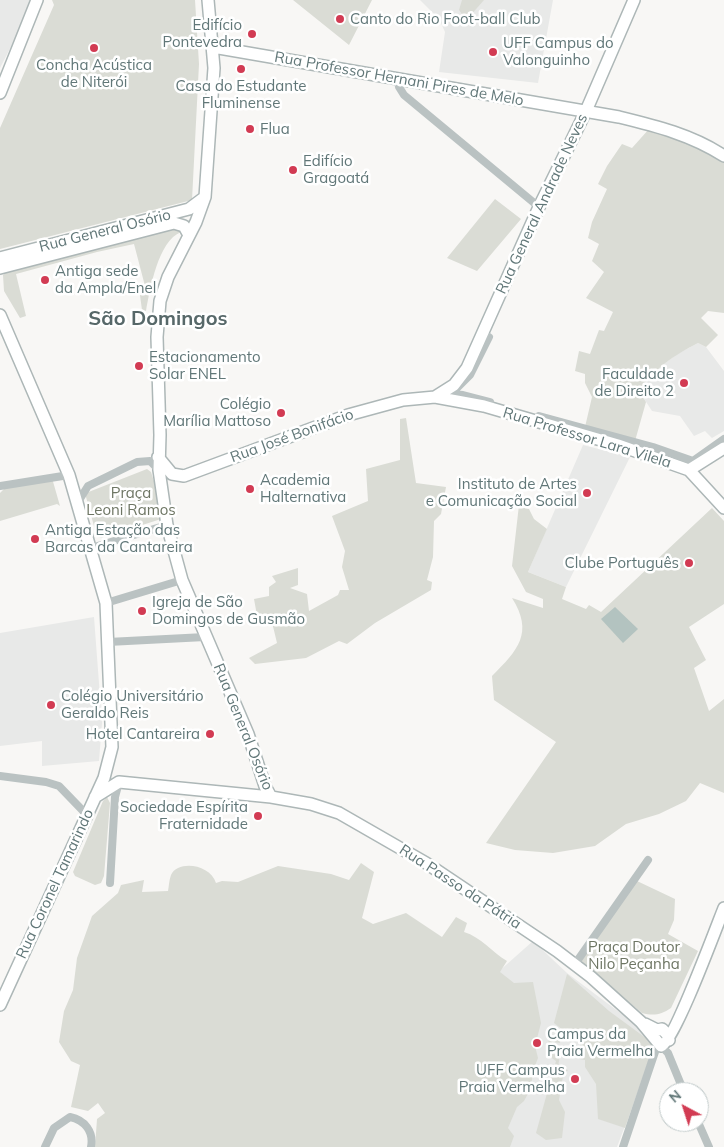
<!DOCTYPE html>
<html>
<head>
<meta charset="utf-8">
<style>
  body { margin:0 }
  #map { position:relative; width:724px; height:1147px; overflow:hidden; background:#f8f7f5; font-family:Mulish,sans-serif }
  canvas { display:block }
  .north { position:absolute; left:659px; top:1082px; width:50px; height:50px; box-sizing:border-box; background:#fff; border:1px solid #c0c9c9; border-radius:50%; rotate:320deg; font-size:14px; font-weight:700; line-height:20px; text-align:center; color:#617778 }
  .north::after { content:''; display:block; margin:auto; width:18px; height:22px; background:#d23b53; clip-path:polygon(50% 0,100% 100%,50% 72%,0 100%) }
</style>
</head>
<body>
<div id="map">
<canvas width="724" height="1147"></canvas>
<div class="north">N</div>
</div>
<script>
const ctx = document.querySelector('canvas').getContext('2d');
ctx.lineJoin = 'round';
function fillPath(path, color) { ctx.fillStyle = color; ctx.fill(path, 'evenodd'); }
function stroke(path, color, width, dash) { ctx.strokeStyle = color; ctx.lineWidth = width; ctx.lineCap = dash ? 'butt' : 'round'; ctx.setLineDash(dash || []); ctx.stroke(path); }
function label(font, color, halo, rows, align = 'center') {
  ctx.font = font + ' Mulish,sans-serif'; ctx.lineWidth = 5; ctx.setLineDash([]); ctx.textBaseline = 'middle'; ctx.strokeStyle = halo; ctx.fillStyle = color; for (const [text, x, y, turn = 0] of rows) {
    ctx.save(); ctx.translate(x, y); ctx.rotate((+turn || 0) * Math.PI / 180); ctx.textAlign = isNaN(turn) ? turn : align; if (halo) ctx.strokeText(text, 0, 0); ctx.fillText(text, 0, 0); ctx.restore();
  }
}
fillPath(new Path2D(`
  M 0,0 L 35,0 L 0,68 Z
  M 420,0 L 553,0 L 538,83 L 439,72 L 445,32 L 439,19 Z
  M 698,343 L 706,347 L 724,371 L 724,431 L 712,438 L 705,431 L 694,436 L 680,416 L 652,411 L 639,391 L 651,374 L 677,354 Z
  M 583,445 L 630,457 L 566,587 L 528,572 Z
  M 94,617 L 102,723 L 99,761 L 42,766 L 42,741 L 0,746 L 0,633 Z
  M 533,941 L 567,973 L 623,1015 L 656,1044 L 617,1147 L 301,1147 Z`), '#e8e9e8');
fillPath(new Path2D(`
  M 52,0 L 195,0 L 199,64 L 192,200 L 0,249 L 0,128 L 54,5 Z
  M 293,0 L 372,0 L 349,45 Z
  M 462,0 L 484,0 L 470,16 L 464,17 L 459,10 Z
  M 649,129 L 724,150 L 724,313 L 708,311 L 701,318 L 718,335 L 706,347 L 698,343 C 673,356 655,368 639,391 L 646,402 L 635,441 L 585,427 L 592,397 L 585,383 L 585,374 L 575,371 L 579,351 L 590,354 L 599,330 L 604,331 L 613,312 L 586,298 L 604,272 L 592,261 L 599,244 L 588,238 L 592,222 L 607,189 L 598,184 L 607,166 L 622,144 L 632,148 Z
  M 495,199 L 521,219 L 477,271 L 447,258 Z
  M 177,225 L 181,232 C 158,241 150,289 146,311 L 142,310 L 139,288 L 145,286 L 134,244 L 97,252 L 16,274 L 26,316 L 20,318 L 4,291 L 3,275 L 7,271 Z
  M 406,418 L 416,483 L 446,487 L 441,514 L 434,521 L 433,557 L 427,580 L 432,582 L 431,590 L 375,623 L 347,644 L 339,641 L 306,658 L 255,664 L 249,658 L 277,643 L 271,618 L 258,621 L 254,599 L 269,596 L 269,587 L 276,582 L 272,576 L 298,568 L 298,585 L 290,588 L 307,594 L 309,611 L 338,595 L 340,590 L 349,590 L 342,567 L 345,551 L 332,516 L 368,501 L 366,469 L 400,460 L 400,419 Z
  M 147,469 L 151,472 L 164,512 L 161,519 L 102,538 L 97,537 L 86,497 L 86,493 Z
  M 52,478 L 60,506 L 57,504 L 0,521 L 0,493 L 8,485 Z
  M 519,505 L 529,509 L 534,519 L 547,529 L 528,572 L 566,587 L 562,599 L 586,609 L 589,605 L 601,612 L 712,508 L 724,521 L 724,604 L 689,627 L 706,660 L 694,668 L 709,711 L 724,699 L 724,793 L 700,783 L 686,801 L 659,814 L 626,824 L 595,846 L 553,853 L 515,850 L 486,843 L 556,742 L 494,700 L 492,676 C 518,650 534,633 512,598 L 543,608 L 543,599 L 526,592 L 512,566 Z
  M 107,797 L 110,803 L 104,876 L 101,883 L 95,885 L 75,876 L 73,872 L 103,801 Z
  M 361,863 L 374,872 L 362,918 L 373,924 L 406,913 L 442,937 L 456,917 L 467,923 L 464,932 C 481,937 492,952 507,961 L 500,972 L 514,983 L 533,982 L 541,1023 L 535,1046 L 538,1058 L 533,1071 L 531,1088 L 524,1101 L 517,1107 L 508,1128 L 514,1136 L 510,1147 L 95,1147 L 97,1119 L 105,1113 L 98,1103 L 88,1111 L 71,1107 L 80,1065 L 71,1061 L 59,1042 L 64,1011 L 73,990 L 77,958 L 92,916 L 118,893 L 121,885 L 144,880 L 142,892 L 168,891 C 169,886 169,880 171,875 C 178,860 210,864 216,883 L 222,881 L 238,882 L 278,866 L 331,874 L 349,880 Z
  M 637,881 L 675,899 L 674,920 L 668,934 L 698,951 L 671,1008 C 661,1015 653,1016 642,1013 L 580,962 Z
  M 567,974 L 609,1011 L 654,1044 L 625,1128 L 598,1119 L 596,1084 L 585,1067 L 585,1060 L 579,1059 L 581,1032 L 563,1030 L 554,1023 Z
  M 556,1031 L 561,1031 L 560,1043 L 552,1042 L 552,1054 L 560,1055 L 558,1067 L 568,1070 L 563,1076 L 559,1100 L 565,1112 L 562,1138 L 546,1140 L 536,1133 L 556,1061 L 546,1054 L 549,1039 L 554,1039 Z`), '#dadcd5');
fillPath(new Path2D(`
  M 615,607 L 638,629 L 623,643 L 601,619 Z`), '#b3c3c0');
const secondary = new Path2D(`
  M 208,0 L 214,68 L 205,197 L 196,222 L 168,277 L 160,301 L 157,337 L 160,435 L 159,470 L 167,525 L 182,580 L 248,734 L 265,786 L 271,797
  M 213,47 L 619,117 C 656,126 692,135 724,156
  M 0,93 L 37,0
  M 0,258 L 189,209 L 205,197
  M 0,268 L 174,223 L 184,226 L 189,235
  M 0,315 L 69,475 L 106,603 L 112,747 L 104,778 L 0,1005
  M 435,397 L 454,385 L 467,368 L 539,207 L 586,111 L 634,0
  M 158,457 L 172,474 L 184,476 L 348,415 L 403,400 L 435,397 L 484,406 L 618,445 L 689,470 L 724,508
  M 689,470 L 724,448
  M 95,797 L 119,782 L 271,797 L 311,804 L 339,813 L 426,863 L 557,951 L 591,977 L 641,1022 L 661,1046 C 674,1042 716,928 724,908
  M 645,1024 L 657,1030 L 662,1029 L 667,1034 L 669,1040`);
stroke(secondary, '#adb7b7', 14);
stroke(new Path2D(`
  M 398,79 L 399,87 L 404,95 L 539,207
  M 489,337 L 470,375 L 451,394 L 463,395 L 490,402
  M 539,416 L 653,447 L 693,461 L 724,439
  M 0,486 L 69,475
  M 78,502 L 88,486 L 137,462 L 150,461 L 159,470
  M 91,548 L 167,525
  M 106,603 L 182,580
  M 108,642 L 205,637
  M 0,776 L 46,782 L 59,786 L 87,815
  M 110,883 L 115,797 L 119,782
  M 575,964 L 648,860
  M 661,1046 L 668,1053 L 684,1092
  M 698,1122 L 709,1147
  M 45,1147 L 54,1128 L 70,1117 C 85,1120 94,1132 91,1147
  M 623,1147 L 658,1043`), '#bac2c2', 8);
stroke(secondary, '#fff', 11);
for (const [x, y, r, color] of [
  [340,19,5,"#d23b53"],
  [252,34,5,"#d23b53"],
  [94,48,5,"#d23b53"],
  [493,52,5,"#d23b53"],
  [241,69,5,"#d23b53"],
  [250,129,5,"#d23b53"],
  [293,170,5,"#d23b53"],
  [45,280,5,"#d23b53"],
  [139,366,5,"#d23b53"],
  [684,383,5,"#d23b53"],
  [281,413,5,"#d23b53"],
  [250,489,5,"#d23b53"],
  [587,493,5,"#d23b53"],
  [35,539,5,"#d23b53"],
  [689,563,5,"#d23b53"],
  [142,611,5,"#d23b53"],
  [51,705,5,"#d23b53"],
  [210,734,5,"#d23b53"],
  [258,816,5,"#d23b53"],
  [537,1043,5,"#d23b53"],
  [575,1079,5,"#d23b53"]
]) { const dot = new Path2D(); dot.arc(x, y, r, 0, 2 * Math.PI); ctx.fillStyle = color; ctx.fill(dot); stroke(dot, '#fff', 2); }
label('15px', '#617778', '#fff', [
  ["Canto do Rio Foot-ball Club",350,19],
  ["Edifício",242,25,"right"],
  ["Pontevedra",242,42,"right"],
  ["UFF Campus do",503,43],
  ["Valonguinho",503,60],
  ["Concha Acústica",94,65,"center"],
  ["de Niterói",94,82,"center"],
  ["Casa do Estudante",241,86,"center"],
  ["Fluminense",241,103,"center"],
  ["Flua",260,129],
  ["Edifício",303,161],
  ["Gragoatá",303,178],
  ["Antiga sede",55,271],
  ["da Ampla/Enel",55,288],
  ["Estacionamento",149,357],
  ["Solar ENEL",149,374],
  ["Faculdade",674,374,"right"],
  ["de Direito 2",674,391,"right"],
  ["Colégio",271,404,"right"],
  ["Marília Mattoso",271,421,"right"],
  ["Academia",260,480],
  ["Halternativa",260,497],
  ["Instituto de Artes",577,484,"right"],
  ["e Comunicação Social",577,501,"right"],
  ["Antiga Estação das",45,530],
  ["Barcas da Cantareira",45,547],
  ["Clube Português",679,563,"right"],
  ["Igreja de São",152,602],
  ["Domingos de Gusmão",152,619],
  ["Colégio Universitário",61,696],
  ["Geraldo Reis",61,713],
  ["Hotel Cantareira",200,734,"right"],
  ["Sociedade Espírita",248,807,"right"],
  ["Fraternidade",248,824,"right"],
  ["Campus da",547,1034],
  ["Praia Vermelha",547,1051],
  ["UFF Campus",565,1070,"right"],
  ["Praia Vermelha",565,1087,"right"]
], 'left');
label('15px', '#617778', '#fff', [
  ["Rua Professor Hernani Pires de Melo",399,79,10],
  ["Rua General Andrade Neves",542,204,-65],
  ["Rua General Osório",105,231,-14],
  ["Rua José Bonifácio",292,436,-20],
  ["Rua Professor Lara Vilela",587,438,17],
  ["Rua General Osório",243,727,68],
  ["Rua Coronel Tamarindo",55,884,-65],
  ["Rua Passo da Pátria",460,887,33]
]);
label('15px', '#6e7664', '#fff', [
  ["Praça",131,493],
  ["Leoni Ramos",131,510],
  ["Praça Doutor",634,947],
  ["Nilo Peçanha",634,964]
]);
label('bold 20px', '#576869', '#fff', [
  ["São Domingos",158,319]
]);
</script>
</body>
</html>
